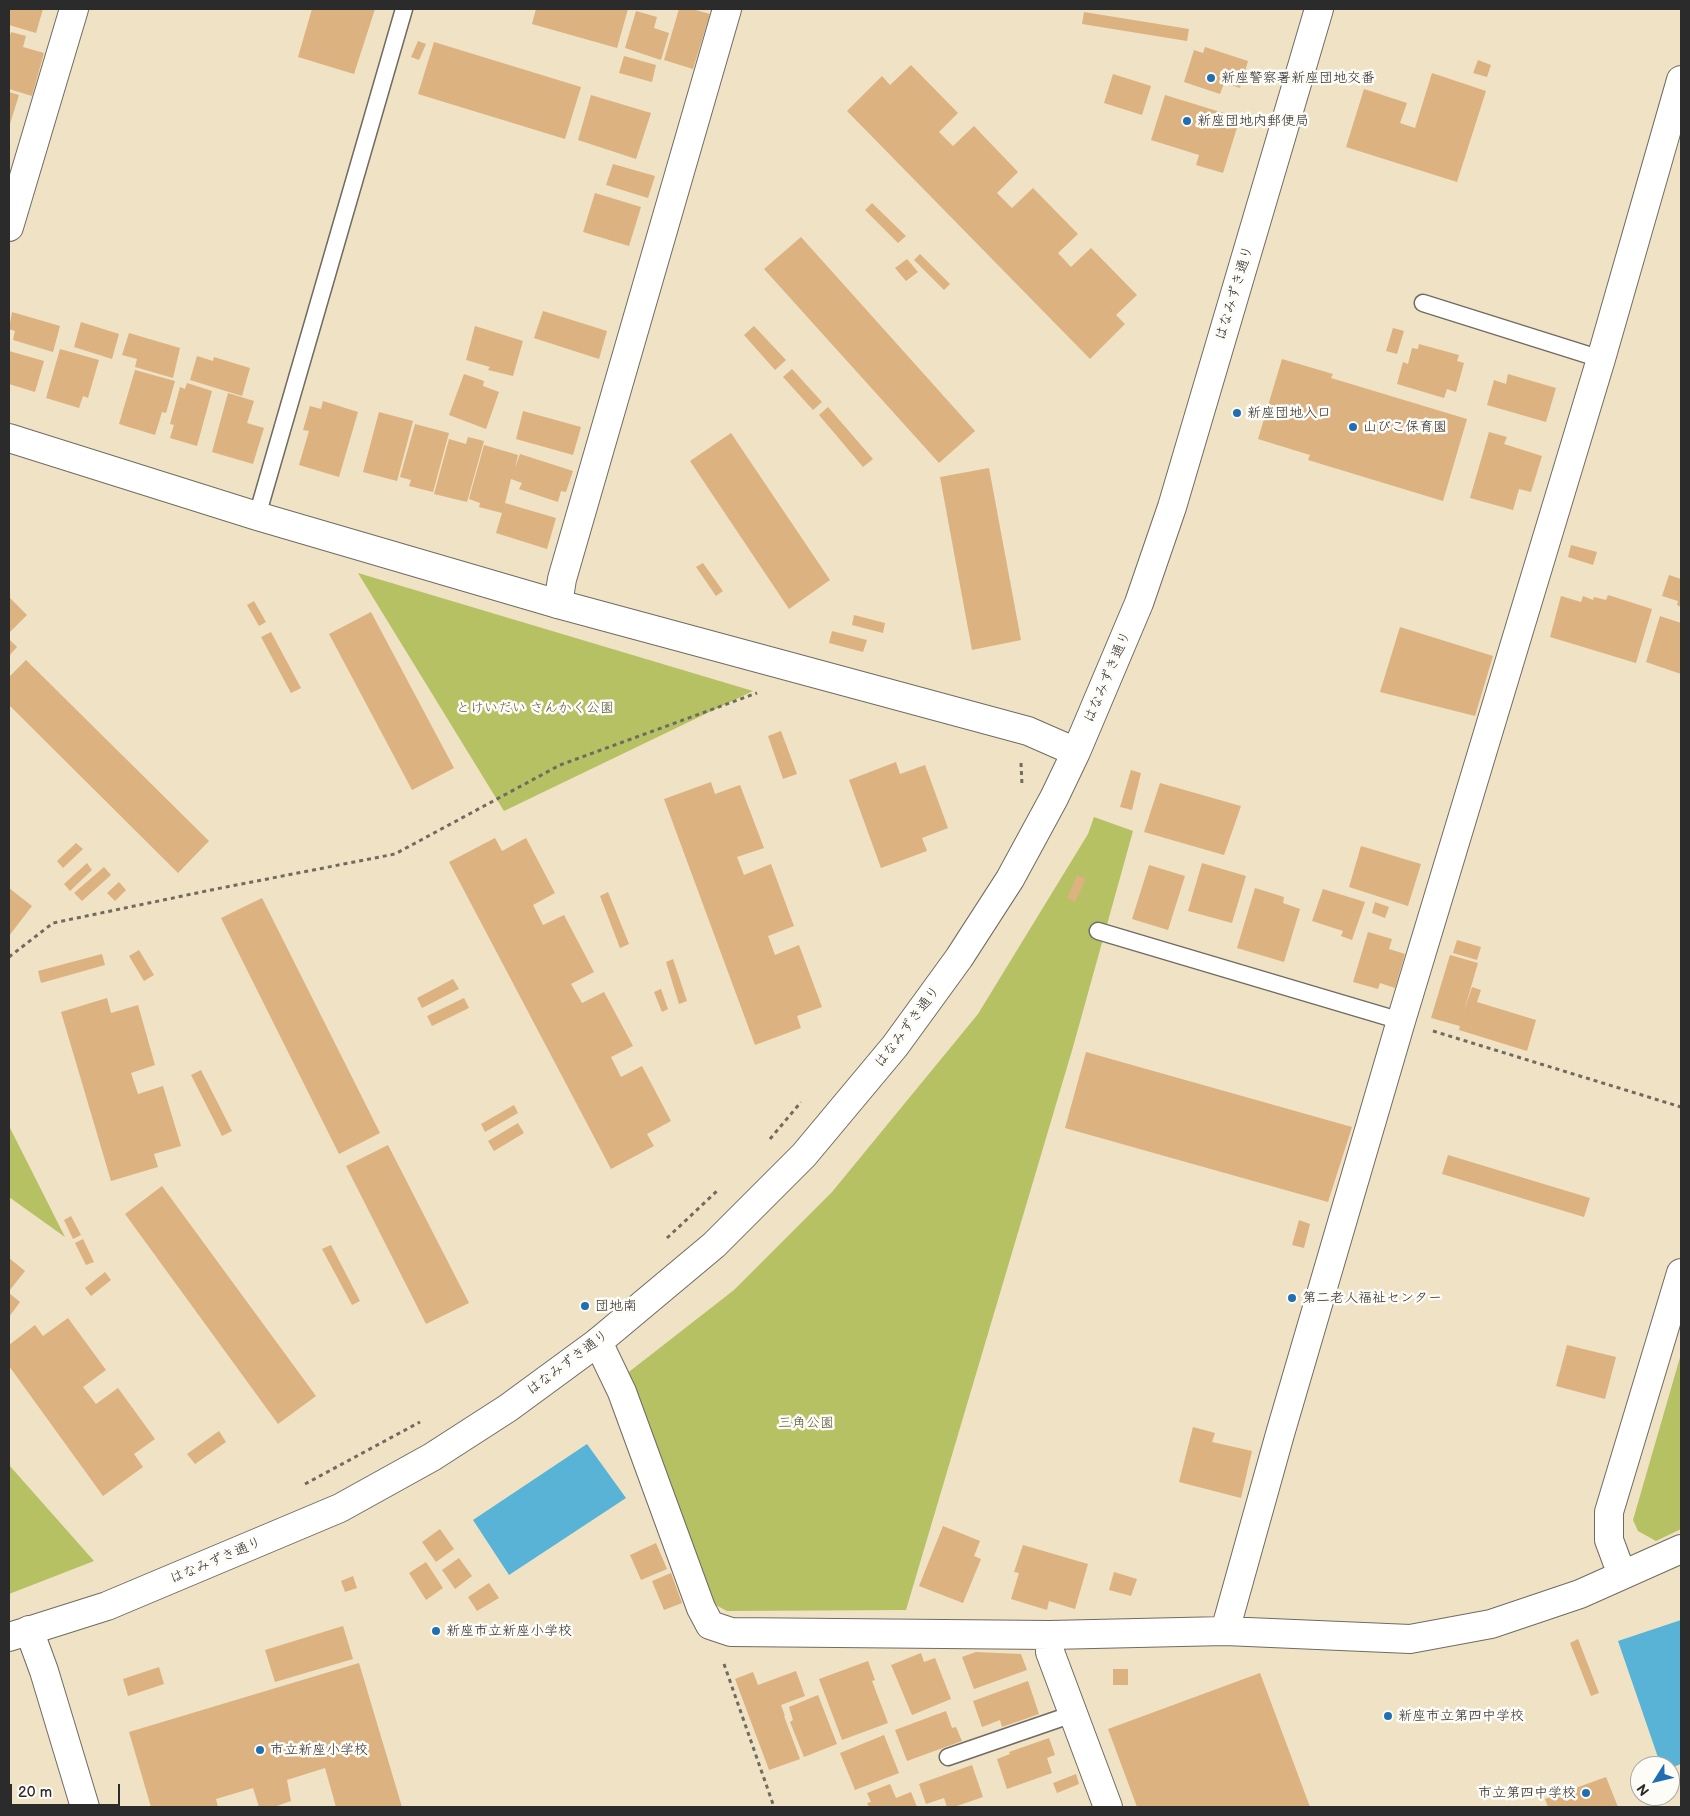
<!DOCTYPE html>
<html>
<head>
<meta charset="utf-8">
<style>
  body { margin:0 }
  #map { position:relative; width:1690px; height:1816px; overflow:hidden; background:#f0e2c4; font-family:"Balsamiq Sans",sans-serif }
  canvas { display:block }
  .frame { position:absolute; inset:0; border:10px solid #2b2b2b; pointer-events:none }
  .north { position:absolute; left:1630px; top:1756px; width:50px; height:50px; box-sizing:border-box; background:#fdfcf7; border:1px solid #a9a8a5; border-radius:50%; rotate:234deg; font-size:14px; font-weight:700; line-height:20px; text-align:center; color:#2b2b2b }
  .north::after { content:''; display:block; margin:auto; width:18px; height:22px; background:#1f6fb2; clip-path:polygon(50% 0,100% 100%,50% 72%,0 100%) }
  .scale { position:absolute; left:10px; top:1784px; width:110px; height:22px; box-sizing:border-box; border:2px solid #2b2b2b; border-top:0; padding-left:6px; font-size:15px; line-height:18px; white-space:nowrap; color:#2b2b2b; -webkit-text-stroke:4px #fdfcf7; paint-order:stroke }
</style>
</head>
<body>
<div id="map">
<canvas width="1690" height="1816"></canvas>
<div class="frame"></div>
<div class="north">N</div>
<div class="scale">20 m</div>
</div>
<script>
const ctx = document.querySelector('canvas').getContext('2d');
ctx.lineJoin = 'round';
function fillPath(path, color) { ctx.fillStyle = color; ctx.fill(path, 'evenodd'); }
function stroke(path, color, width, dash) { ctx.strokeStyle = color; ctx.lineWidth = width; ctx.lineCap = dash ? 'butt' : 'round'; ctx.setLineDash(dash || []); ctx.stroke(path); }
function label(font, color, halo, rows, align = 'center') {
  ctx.font = font + ' "Balsamiq Sans","Klee One",sans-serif'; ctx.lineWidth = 5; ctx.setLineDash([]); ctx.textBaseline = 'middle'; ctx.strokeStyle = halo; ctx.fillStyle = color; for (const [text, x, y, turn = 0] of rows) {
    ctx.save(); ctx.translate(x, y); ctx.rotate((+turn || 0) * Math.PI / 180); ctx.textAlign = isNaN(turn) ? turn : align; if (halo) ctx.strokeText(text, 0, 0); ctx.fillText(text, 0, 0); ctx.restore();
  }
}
fillPath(new Path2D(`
  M 358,573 L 753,691 L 504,811 Z
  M 1094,817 L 1133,831 L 1073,1047 L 906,1610 L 727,1611 L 712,1603 L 649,1425 L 625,1375 L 734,1290 L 832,1192 L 978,1014 L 1088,834 Z
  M 9,1126 L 65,1237 L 9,1197 Z
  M 1681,1354 L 1681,1529 L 1656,1541 L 1638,1531 L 1633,1520 Z
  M 9,1465 L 94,1561 L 9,1594 Z`), '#b5c163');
fillPath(new Path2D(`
  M 587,1444 L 626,1498 L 509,1575 L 473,1520 Z
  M 1681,1620 L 1681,1764 L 1670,1768 L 1670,1766 L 1661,1766 L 1618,1641 Z`), '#58b3d6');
fillPath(new Path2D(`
  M 9,9 L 43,9 L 36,33 L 9,25 Z
  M 312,9 L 375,9 L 354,74 L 298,57 Z
  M 536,9 L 628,9 L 617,48 L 532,24 Z
  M 679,9 L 692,9 L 710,14 L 693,69 L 664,60 Z
  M 636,11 L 657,17 L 654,28 L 669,33 L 661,60 L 625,48 Z
  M 1084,12 L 1189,29 L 1187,41 L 1082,24 Z
  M 11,32 L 26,36 L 23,47 L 44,53 L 32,96 L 9,89 L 9,39 Z
  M 418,41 L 426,44 L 419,60 L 411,57 Z
  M 434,42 L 581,87 L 565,139 L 418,94 Z
  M 1205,47 L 1248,61 L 1240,88 L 1224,83 L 1220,94 L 1184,82 L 1194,50 L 1203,53 Z
  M 624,56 L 656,65 L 652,82 L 619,73 Z
  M 1478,60 L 1491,65 L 1487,77 L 1473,73 Z
  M 911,65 L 958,113 L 939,132 L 953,146 L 974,126 L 1018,172 L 997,193 L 1012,208 L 1033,188 L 1078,234 L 1058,253 L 1071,267 L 1091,248 L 1137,295 L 1116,315 L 1125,324 L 1090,359 L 847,111 L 882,76 L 890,85 Z
  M 1432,73 L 1486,91 L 1457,182 L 1346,147 L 1364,89 L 1407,103 L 1400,123 L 1415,128 Z
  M 1113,74 L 1151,86 L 1142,115 L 1104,103 Z
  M 9,92 L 19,95 L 9,127 Z
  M 591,95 L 651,113 L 636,159 L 578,140 Z
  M 1165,95 L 1240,118 L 1223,173 L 1196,165 L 1199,155 L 1151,140 Z
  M 613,164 L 655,176 L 648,198 L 606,185 Z
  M 595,193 L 641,207 L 629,246 L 583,232 Z
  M 872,203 L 906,236 L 898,243 L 865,210 Z
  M 801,237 L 975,431 L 939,463 L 764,269 Z
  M 920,254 L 950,284 L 944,290 L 914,260 Z
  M 907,259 L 918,272 L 906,281 L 895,268 Z
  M 543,311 L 607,331 L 599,359 L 534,338 Z
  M 12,312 L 60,326 L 53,352 L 13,340 L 15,331 L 9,329 Z
  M 81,322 L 119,334 L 112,359 L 74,347 Z
  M 475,326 L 523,341 L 513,376 L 488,370 L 490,367 L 466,360 Z
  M 754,326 L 786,360 L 775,370 L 744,335 Z
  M 1393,328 L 1404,331 L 1397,354 L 1386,351 Z
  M 129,333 L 180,348 L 173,378 L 135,367 L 137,359 L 122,355 Z
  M 1419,344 L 1459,355 L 1457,361 L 1464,363 L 1456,392 L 1447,389 L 1444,398 L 1397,384 L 1403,362 L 1408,364 L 1412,348 L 1418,349 Z
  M 60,349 L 99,360 L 88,398 L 83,396 L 79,408 L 46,398 Z
  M 9,351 L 44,361 L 35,392 L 9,384 Z
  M 197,356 L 213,361 L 214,357 L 250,368 L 242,396 L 190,380 Z
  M 1282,359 L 1333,374 L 1331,378 L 1467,419 L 1443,501 L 1308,460 L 1310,455 L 1258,439 Z
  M 792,369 L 822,402 L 813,410 L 783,377 Z
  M 135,370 L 175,381 L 166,413 L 162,412 L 155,435 L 119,424 Z
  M 464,374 L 484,381 L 483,386 L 499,392 L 486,429 L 449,415 Z
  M 1508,374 L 1556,388 L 1546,422 L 1487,405 L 1494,380 L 1506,384 Z
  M 187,383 L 212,391 L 197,446 L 170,438 L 174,425 L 170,424 L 180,387 L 185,389 Z
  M 228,393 L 254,401 L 247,423 L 264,428 L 253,464 L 212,452 Z
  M 323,401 L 358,412 L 339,477 L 299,465 L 309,431 L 303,430 L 310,406 L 321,409 Z
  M 828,407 L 873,459 L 863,467 L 819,415 Z
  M 523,411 L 581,427 L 573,455 L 516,439 Z
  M 379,412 L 413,421 L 397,481 L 363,472 Z
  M 415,424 L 449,433 L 433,492 L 409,486 L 411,480 L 400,477 Z
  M 1489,432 L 1507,437 L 1504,444 L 1542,456 L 1531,492 L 1519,489 L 1513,510 L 1470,498 Z
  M 731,433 L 830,580 L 789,609 L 690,461 Z
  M 468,437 L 484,441 L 467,502 L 434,494 L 449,439 L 466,444 Z
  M 484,445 L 518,455 L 515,468 L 520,454 L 573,471 L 566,492 L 561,491 L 558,502 L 519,489 L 522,483 L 511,479 L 505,503 L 556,518 L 547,549 L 496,533 L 502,513 L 479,507 L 480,503 L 469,499 Z
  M 989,468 L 1021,640 L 972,650 L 940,477 Z
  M 1571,545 L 1597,552 L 1593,565 L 1568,557 Z
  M 703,563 L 723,591 L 716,596 L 696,567 Z
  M 1669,575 L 1681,579 L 1681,607 L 1677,605 L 1678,601 L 1662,596 Z
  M 1608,595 L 1652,609 L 1636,663 L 1550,637 L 1561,596 L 1581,602 L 1583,596 L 1593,600 L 1594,597 L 1606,600 Z
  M 9,597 L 27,615 L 9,633 Z
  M 254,601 L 266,622 L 259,626 L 247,605 Z
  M 371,612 L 454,768 L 412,790 L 329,634 Z
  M 854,615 L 885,623 L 883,633 L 852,625 Z
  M 1660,616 L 1681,623 L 1681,674 L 1646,662 Z
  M 1400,627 L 1493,656 L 1475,716 L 1380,692 Z
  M 832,631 L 867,640 L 863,652 L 829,643 Z
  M 271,632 L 301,688 L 291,693 L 261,637 Z
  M 9,639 L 17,647 L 9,656 Z
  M 26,660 L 209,841 L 178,873 L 9,705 L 9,677 Z
  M 781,731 L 797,774 L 783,779 L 768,736 Z
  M 896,762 L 900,774 L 925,765 L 948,828 L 922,838 L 927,851 L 881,868 L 849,780 Z
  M 1131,770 L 1141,773 L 1132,810 L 1120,807 Z
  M 711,782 L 715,794 L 740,785 L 764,848 L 737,857 L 744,875 L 771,864 L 794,926 L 768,936 L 775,955 L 799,945 L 822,1007 L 797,1016 L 801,1028 L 755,1045 L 664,799 Z
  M 1160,783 L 1241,806 L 1224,855 L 1144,832 Z
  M 495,838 L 502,851 L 526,838 L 555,893 L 533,905 L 543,925 L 564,915 L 594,972 L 571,984 L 582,1003 L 604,992 L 633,1046 L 611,1057 L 621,1077 L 642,1066 L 671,1121 L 647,1134 L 654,1146 L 611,1169 L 449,862 Z
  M 76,843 L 83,849 L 63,868 L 57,861 Z
  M 1361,846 L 1421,864 L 1408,906 L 1349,887 Z
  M 87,863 L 92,870 L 70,891 L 64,884 Z
  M 1202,863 L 1246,876 L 1232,923 L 1188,911 Z
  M 1149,865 L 1185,876 L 1168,930 L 1132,919 Z
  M 104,867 L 111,875 L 82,901 L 74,893 Z
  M 1077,875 L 1086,879 L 1075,902 L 1067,898 Z
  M 119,882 L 126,890 L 115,901 L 107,893 Z
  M 9,888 L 32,906 L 9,936 Z
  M 1255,888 L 1284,897 L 1283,903 L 1300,909 L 1284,962 L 1237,948 Z
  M 1323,889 L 1365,902 L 1352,940 L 1341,936 L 1343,931 L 1312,921 Z
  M 608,892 L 629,944 L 620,948 L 600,896 Z
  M 262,898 L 380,1133 L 339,1154 L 221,918 Z
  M 1375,902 L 1389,907 L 1385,918 L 1372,913 Z
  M 1368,932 L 1392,939 L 1389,949 L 1405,954 L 1395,988 L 1380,983 L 1378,989 L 1353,982 Z
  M 1457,940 L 1481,947 L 1477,960 L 1453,953 Z
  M 139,950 L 154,975 L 144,981 L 129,956 Z
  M 102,954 L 105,965 L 41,983 L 38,971 Z
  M 1450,955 L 1478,963 L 1464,1011 L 1472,987 L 1481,990 L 1477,1002 L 1536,1020 L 1527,1051 L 1459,1030 L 1460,1026 L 1431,1018 Z
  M 673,959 L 687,1001 L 679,1004 L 666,962 Z
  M 453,979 L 459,989 L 422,1008 L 417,998 Z
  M 661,989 L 668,1009 L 662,1012 L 654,992 Z
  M 107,998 L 111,1013 L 138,1005 L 155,1065 L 131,1073 L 138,1094 L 163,1086 L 181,1146 L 154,1154 L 158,1167 L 111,1181 L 61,1012 Z
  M 464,998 L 469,1008 L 432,1026 L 427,1016 Z
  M 1086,1052 L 1352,1127 L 1328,1202 L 1065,1128 Z
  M 201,1070 L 232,1131 L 222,1136 L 191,1075 Z
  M 514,1105 L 518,1113 L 485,1132 L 481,1124 Z
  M 518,1123 L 524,1133 L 494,1151 L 488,1141 Z
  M 388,1145 L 469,1303 L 426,1324 L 346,1166 Z
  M 1448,1155 L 1590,1198 L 1584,1217 L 1442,1174 Z
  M 162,1186 L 316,1396 L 278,1424 L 125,1214 Z
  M 71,1216 L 81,1235 L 73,1239 L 64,1220 Z
  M 1299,1220 L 1310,1224 L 1304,1248 L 1292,1245 Z
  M 83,1239 L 94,1262 L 86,1265 L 75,1243 Z
  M 331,1245 L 360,1301 L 352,1305 L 322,1249 Z
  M 9,1258 L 25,1271 L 9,1291 Z
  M 105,1272 L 111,1280 L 91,1296 L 85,1288 Z
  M 9,1293 L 20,1302 L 9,1317 Z
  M 68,1318 L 106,1370 L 83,1387 L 96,1404 L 118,1388 L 155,1439 L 134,1454 L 143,1467 L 103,1496 L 9,1366 L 9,1345 L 35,1325 L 43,1336 Z
  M 1567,1345 L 1616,1357 L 1605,1399 L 1556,1386 Z
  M 1193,1427 L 1215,1433 L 1212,1442 L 1252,1451 L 1241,1498 L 1179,1482 Z
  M 219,1431 L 226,1442 L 195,1464 L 187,1454 Z
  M 943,1526 L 980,1541 L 974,1556 L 981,1559 L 963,1603 L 919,1586 Z
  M 440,1529 L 454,1549 L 436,1562 L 422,1542 Z
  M 656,1543 L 667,1569 L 641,1580 L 630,1555 Z
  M 1023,1545 L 1088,1564 L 1075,1609 L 1049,1601 L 1047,1610 L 1011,1599 L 1019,1573 L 1014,1572 Z
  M 459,1558 L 472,1576 L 455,1589 L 442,1570 Z
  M 426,1562 L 443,1588 L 426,1600 L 409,1573 Z
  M 1114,1572 L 1137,1579 L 1131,1596 L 1109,1590 Z
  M 671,1573 L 682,1603 L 664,1610 L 652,1581 Z
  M 353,1576 L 357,1588 L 345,1592 L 341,1581 Z
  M 489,1583 L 499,1598 L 477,1611 L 468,1597 Z
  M 343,1626 L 353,1659 L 275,1682 L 265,1650 Z
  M 1578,1639 L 1599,1693 L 1591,1696 L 1570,1643 Z
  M 976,1652 L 1021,1654 L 1027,1670 L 974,1689 L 962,1657 Z
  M 921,1653 L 924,1662 L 935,1658 L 951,1699 L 912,1715 L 891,1665 Z
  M 868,1661 L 875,1680 L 872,1681 L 888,1723 L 842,1740 L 819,1679 Z
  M 359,1663 L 402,1807 L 336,1807 L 325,1768 L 287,1780 L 291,1801 L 274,1807 L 259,1807 L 253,1788 L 216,1799 L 218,1807 L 151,1807 L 129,1732 Z
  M 159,1667 L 164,1684 L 128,1696 L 123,1679 Z
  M 1113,1669 L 1128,1669 L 1128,1685 L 1113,1685 Z
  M 796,1671 L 805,1696 L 781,1705 L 785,1716 L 784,1716 L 800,1759 L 769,1770 L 735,1679 L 753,1672 L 758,1685 Z
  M 1260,1673 L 1310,1807 L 1137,1807 L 1108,1729 Z
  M 1028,1681 L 1039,1714 L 1002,1727 L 1000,1720 L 982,1727 L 973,1701 Z
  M 818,1695 L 837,1744 L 804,1757 L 790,1722 L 793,1720 L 789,1707 Z
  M 946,1711 L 952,1728 L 956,1727 L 962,1741 L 907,1761 L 895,1730 Z
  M 884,1735 L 899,1773 L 855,1790 L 840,1753 Z
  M 1049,1738 L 1055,1755 L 1047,1758 L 1052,1773 L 1007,1789 L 997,1759 L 1010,1754 L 1009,1752 Z
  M 972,1765 L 983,1797 L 954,1807 L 947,1807 L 944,1798 L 926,1804 L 919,1784 Z
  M 1076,1774 L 1079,1784 L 1057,1793 L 1053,1783 Z
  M 1606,1777 L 1618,1807 L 1548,1807 L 1545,1799 Z
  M 890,1784 L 896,1798 L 911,1792 L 917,1807 L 869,1807 L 867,1803 L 871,1802 L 867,1793 Z`), '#dcb281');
const lane = new Path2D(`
  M 1423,303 L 1601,359
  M 257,516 L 404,9
  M 1098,931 L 1401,1021
  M 948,1757 L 1073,1714`);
const street = new Path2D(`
  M 9,227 L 74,9
  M 558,604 L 562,579 L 727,9
  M 598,1342 L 622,1392 L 701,1608 L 710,1625 L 731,1632 L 1050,1635 L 1225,1631 L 1410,1639 L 1491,1624 L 1580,1594 L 1681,1549
  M 1622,1575 L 1609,1540 L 1609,1512 L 1681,1273
  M 29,1630 L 44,1671 L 85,1807
  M 1225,1631 L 1280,1434 L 1401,1021 L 1601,359 L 1681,80
  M 1050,1635 L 1050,1652 L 1108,1807`);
const secondary = new Path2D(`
  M 9,438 L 257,516 L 558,604 L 1028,731 L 1076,752
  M 9,1637 L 107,1606 L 340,1508 L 432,1457 L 508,1408 L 598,1342 L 714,1245 L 804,1155 L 895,1046 L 959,958 L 1010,879 L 1054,798 L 1076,752 L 1139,603 L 1172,507 L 1319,9`);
stroke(lane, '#706b61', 19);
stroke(street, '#706b61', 30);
stroke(secondary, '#706b61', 30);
stroke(new Path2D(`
  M 1021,763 L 1022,785
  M 9,957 L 53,923 L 216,889 L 395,854 L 560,765 L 757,693
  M 1433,1031 L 1681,1107
  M 770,1139 L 801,1102
  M 667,1238 L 717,1191
  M 305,1484 L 420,1422
  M 724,1664 L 774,1807`), '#706b61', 3, [4, 4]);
stroke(lane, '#fff', 16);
stroke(street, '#fff', 28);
stroke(secondary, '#fff', 28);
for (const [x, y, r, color] of [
  [1211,78,5,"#1f6fb2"],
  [1187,121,5,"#1f6fb2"],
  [1237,413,5,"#1f6fb2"],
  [1353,427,5,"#1f6fb2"],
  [1292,1298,5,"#1f6fb2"],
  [585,1306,5,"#1f6fb2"],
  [436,1631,5,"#1f6fb2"],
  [1388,1716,5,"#1f6fb2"],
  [260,1750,5,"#1f6fb2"],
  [1586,1793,5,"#1f6fb2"]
]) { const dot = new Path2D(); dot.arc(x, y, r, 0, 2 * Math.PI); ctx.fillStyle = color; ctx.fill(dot); stroke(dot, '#fdfcf7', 2); }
label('14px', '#2b2b2b', '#fdfcf7', [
  ["新座警察署新座団地交番",1221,78],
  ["新座団地内郵便局",1197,121],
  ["新座団地入口",1247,413],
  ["山びこ保育園",1363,427],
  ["第二老人福祉センター",1302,1298],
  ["団地南",595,1306],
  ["新座市立新座小学校",446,1631],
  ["新座市立第四中学校",1398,1716],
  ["市立新座小学校",270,1750],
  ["市立第四中学校",1576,1793,"right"]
], 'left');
label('14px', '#2b2b2b', '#fdfcf7', [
  ["はなみずき通り",1235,293,-73],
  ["はなみずき通り",1108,677,-67],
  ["はなみずき通り",908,1027,-53],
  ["はなみずき通り",568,1363,-37],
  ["はなみずき通り",216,1561,-23]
]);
label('14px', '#54583c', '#fdfcf7', [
  ["とけいだい さんかく公園",535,708],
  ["三角公園",806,1423]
]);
</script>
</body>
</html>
